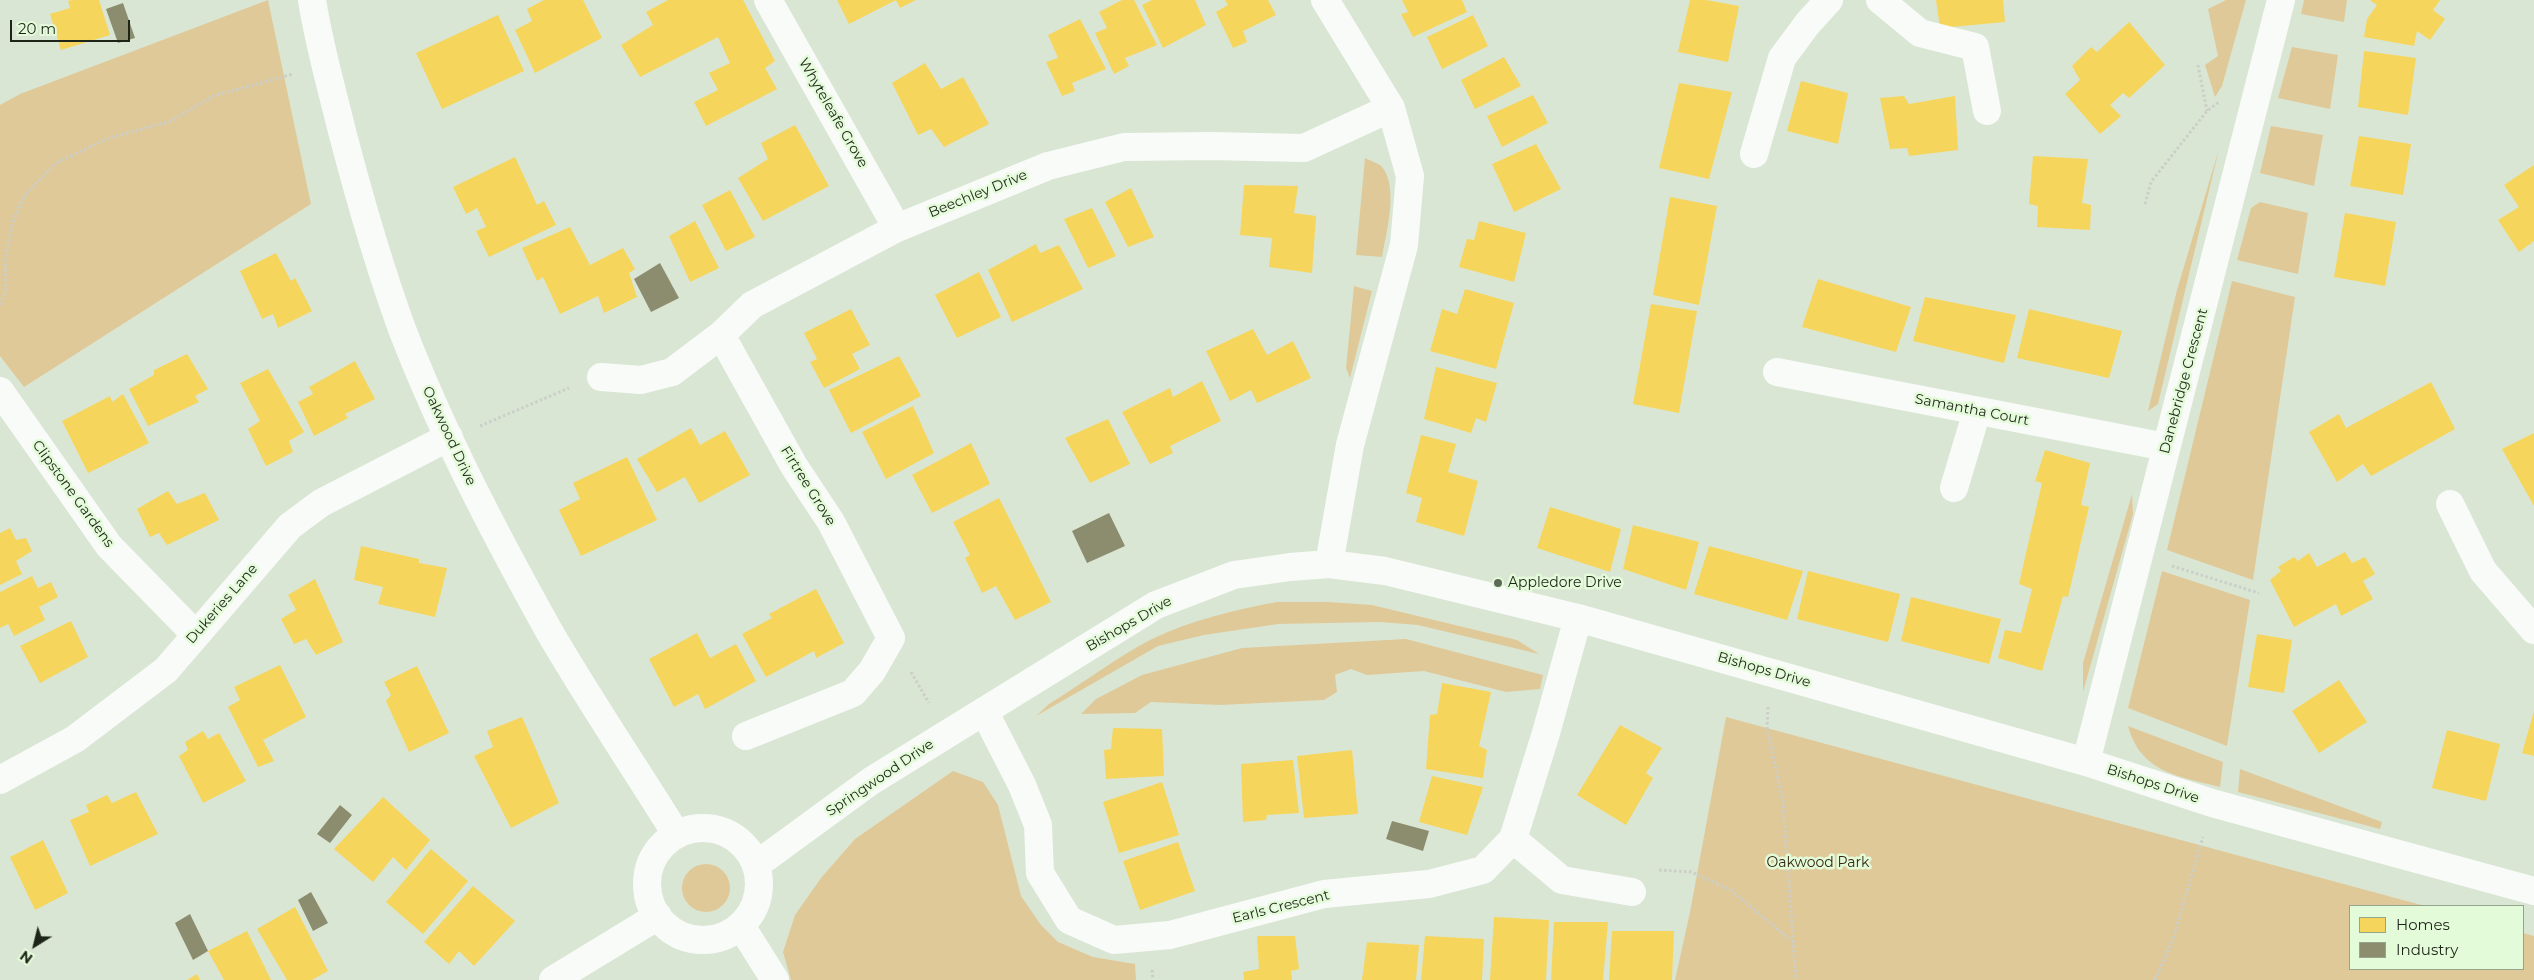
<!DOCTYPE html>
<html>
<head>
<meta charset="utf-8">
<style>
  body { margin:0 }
  #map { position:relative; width:2534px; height:980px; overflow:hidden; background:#dae6d4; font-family:Montserrat,sans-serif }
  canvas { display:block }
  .legend { position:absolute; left:2349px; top:905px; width:175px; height:65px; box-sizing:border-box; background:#e4fbd9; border:1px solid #94a58c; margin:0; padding:6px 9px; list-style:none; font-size:15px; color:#1d2519 }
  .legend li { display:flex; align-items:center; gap:10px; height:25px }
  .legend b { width:25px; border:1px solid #94a58c }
  .north { position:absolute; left:10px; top:920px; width:50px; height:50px; -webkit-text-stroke:4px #e4fbd9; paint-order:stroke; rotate:216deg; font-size:14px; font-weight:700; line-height:20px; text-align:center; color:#1d2519 }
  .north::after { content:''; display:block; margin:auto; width:18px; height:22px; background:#1d2519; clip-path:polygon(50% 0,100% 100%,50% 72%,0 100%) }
  .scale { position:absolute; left:10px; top:20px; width:120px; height:22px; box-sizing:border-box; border:2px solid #1d2519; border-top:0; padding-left:6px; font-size:15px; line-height:18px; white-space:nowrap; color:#1d2519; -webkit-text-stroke:4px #e4fbd9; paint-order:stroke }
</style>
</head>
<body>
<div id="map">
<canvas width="2534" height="980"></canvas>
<ul class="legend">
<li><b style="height:14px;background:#f6d55c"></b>Homes</li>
<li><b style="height:14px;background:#8c8c6e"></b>Industry</li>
</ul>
<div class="north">N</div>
<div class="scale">20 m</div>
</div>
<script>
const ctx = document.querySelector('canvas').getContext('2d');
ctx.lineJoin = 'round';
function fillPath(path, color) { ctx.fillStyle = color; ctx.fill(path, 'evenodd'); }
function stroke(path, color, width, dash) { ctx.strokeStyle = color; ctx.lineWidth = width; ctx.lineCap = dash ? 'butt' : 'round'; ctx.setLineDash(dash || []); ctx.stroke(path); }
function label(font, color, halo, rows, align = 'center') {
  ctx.font = font + ' Montserrat,sans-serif'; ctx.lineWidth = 5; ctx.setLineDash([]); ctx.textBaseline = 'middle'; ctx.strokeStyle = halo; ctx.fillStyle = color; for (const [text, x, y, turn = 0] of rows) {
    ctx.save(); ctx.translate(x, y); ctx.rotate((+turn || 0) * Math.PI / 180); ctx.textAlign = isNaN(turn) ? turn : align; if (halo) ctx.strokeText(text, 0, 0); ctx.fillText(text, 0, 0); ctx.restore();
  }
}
fillPath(new Path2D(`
  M 268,0 L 311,204 L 24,387 L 0,356 L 0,105 L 20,94 Z
  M 2226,0 L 2246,0 L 2222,86 L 2215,97 L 2205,65 L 2218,56 L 2208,9 Z
  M 2304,0 L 2347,0 L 2344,22 L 2301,14 Z
  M 2292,47 L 2338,55 L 2330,109 L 2278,98 Z
  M 2271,126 L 2323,135 L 2314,186 L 2260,173 Z
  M 2219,149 L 2158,404 L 2148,411 L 2177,290 Z
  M 1365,158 C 1370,161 1379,163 1382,167 C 1399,187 1386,234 1382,257 L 1356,255 Z
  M 2260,202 L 2308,213 L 2298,274 L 2237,260 L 2251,208 Z
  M 2232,281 L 2295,297 L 2253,580 L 2167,550 Z
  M 1354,286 L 1372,291 L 1350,378 L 1346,368 Z
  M 2132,494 L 2133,514 L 2083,692 L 2083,663 Z
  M 2162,571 L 2250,600 L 2227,746 L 2128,708 Z
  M 1277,602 L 1328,602 L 1372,605 L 1517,640 L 1539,654 L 1418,625 L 1380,622 L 1278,624 L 1204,635 L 1158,646 L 1036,716 L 1049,704 C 1083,683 1117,657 1152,639 C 1192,620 1234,610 1277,602 Z
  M 1406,639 L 1543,675 L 1540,689 L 1506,692 L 1424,671 L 1367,675 L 1351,669 L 1335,675 L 1337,692 L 1324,700 L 1220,705 L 1151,702 L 1135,713 L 1081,714 L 1096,699 L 1142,675 L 1242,648 Z
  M 1726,717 L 2425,906 L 2350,906 L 2350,969 L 2523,969 L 2523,933 L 2534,936 L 2534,980 L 1675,980 L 1690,912 Z
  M 2128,726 L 2223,762 L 2220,787 C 2178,776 2141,773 2128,726 Z
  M 2240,769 L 2382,822 L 2380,829 L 2238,792 Z
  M 953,771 L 983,782 L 998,805 L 1021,896 L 1041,925 L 1058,942 L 1093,957 L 1135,964 L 1136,980 L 791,980 L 783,952 L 795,915 L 821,878 L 855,839 Z
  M682 888a24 24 0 1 1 48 0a24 24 0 1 1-48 0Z`), '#e0c998');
fillPath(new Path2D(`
  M 73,0 L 99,0 L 110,35 L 61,50 L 50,14 L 70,8 L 68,1 Z
  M 544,0 L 583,0 L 602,38 L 535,73 L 515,30 L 532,21 L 527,9 Z
  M 668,0 L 743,0 L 775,61 L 765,68 L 777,89 L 706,126 L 694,102 L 718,90 L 709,73 L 730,63 L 718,37 L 640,77 L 621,45 L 653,25 L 646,12 Z
  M 837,0 L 916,0 L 900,8 L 896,0 L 849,24 Z
  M 1122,0 L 1134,0 L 1157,45 L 1125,58 L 1129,66 L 1114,74 L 1095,33 L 1107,28 L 1099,12 Z
  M 1152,0 L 1195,0 L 1206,25 L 1163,48 L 1142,5 Z
  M 1225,0 L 1268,0 L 1276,15 L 1243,31 L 1247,42 L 1233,48 L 1216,12 L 1228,5 Z
  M 1402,0 L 1462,0 L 1467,12 L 1413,37 L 1401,14 L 1408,12 Z
  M 1690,0 L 1706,0 L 1739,6 L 1728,62 L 1678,52 Z
  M 1936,0 L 2003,0 L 2005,22 L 1940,28 Z
  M 2370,0 L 2440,0 L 2433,10 L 2445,19 L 2430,40 L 2417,31 L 2414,46 L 2364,37 L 2367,19 L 2377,5 Z
  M 498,15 L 524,71 L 442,109 L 416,53 Z
  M 1473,15 L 1488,46 L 1442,69 L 1427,37 Z
  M 1080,19 L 1106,69 L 1072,83 L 1075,91 L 1062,96 L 1046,62 L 1058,58 L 1048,35 Z
  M 2129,22 L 2165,65 L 2129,98 L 2123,93 L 2110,105 L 2121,116 L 2100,134 L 2065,94 L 2080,80 L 2072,66 L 2091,47 L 2097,52 Z
  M 2364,51 L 2416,58 L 2408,115 L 2358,107 Z
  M 1504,57 L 1521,86 L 1475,109 L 1461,80 Z
  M 925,63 L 941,89 L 963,77 L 989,124 L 944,147 L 931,129 L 918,135 L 892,83 Z
  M 1801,81 L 1848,93 L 1838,144 L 1787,131 Z
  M 1679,83 L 1732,92 L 1709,179 L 1659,168 Z
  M 1533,95 L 1548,123 L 1502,147 L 1487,116 Z
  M 1904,96 L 1909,104 L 1955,96 L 1958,150 L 1909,156 L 1907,148 L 1890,149 L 1880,98 Z
  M 795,125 L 829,186 L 763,221 L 738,178 L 768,159 L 761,143 Z
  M 2359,136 L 2411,144 L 2403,195 L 2350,186 Z
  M 1536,144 L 1561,189 L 1514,212 L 1492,164 Z
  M 2033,156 L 2088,159 L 2082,203 L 2091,205 L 2090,230 L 2037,227 L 2038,206 L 2029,204 Z
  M 515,157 L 537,205 L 544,201 L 556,225 L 489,257 L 476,231 L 486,227 L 477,208 L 466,214 L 453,187 Z
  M 2534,165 L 2534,241 L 2519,252 L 2498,220 L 2519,207 L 2504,185 Z
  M 1244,185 L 1298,186 L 1294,213 L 1316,216 L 1312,273 L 1269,267 L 1272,238 L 1240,235 Z
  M 1131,188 L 1154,237 L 1128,247 L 1105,202 Z
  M 730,190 L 755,237 L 726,251 L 702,205 Z
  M 1670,197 L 1717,206 L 1699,305 L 1653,295 Z
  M 1092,208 L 1116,256 L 1088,268 L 1064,219 Z
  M 2345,213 L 2396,222 L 2385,286 L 2334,277 Z
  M 695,221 L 719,268 L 690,282 L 669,236 Z
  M 1479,221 L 1526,233 L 1514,282 L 1459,267 L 1467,239 L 1474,240 Z
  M 570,227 L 590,265 L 623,248 L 635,269 L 629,273 L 637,297 L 604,313 L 598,296 L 560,314 L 543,277 L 537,281 L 522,248 Z
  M 1036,244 L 1040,253 L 1059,245 L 1083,289 L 1012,322 L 988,270 Z
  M 276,253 L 291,281 L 295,278 L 312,311 L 278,328 L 273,314 L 262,319 L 240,271 Z
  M 979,272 L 1001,317 L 957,338 L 935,295 Z
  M 1818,279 L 1911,307 L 1896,352 L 1802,327 Z
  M 1465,289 L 1514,303 L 1496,369 L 1430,351 L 1442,309 L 1457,314 Z
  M 1925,297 L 2016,315 L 2004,363 L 1913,341 Z
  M 1651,304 L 1697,311 L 1679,413 L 1633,404 Z
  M 851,309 L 870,345 L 852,354 L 860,369 L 824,388 L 810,362 L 817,359 L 804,333 Z
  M 2029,309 L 2122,331 L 2109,378 L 2017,358 Z
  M 1253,329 L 1267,355 L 1293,341 L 1311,378 L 1257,403 L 1251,390 L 1230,401 L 1206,351 Z
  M 187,354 L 208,389 L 195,396 L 199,402 L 148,426 L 129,389 L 154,375 L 154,370 Z
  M 899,356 L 921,396 L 851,433 L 829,390 Z
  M 355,361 L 375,399 L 345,414 L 348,418 L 314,436 L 298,402 L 313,394 L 309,387 Z
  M 1436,367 L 1497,383 L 1486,422 L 1476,418 L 1471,433 L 1424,419 Z
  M 268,369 L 304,432 L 289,441 L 293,452 L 266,466 L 248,429 L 260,421 L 240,383 Z
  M 1202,381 L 1221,421 L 1170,446 L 1173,453 L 1150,464 L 1122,412 L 1170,388 L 1173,397 Z
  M 2431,382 L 2455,429 L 2371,476 L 2363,464 L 2337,482 L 2309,432 L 2339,414 L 2346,428 Z
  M 123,394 L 149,443 L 88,473 L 62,421 L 110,396 L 112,402 Z
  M 913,406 L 934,453 L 886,479 L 862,432 Z
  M 1108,419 L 1130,464 L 1090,483 L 1065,438 Z
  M 691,428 L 700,445 L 725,431 L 750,475 L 699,503 L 685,477 L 657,492 L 637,459 Z
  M 2534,433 L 2534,506 L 2502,449 Z
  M 1421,435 L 1456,444 L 1448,472 L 1478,481 L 1464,536 L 1416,522 L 1422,498 L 1406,493 Z
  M 971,443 L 990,484 L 932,513 L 912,475 Z
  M 2045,450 L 2090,463 L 2081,505 L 2089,507 L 2068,597 L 2063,596 L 2042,671 L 1998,658 L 2005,630 L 2021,633 L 2032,589 L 2019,584 L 2042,483 L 2035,481 Z
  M 627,457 L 657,520 L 581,556 L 559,510 L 580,499 L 573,483 Z
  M 168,491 L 177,504 L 205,493 L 219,520 L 167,545 L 159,533 L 150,537 L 137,509 Z
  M 999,498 L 1051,602 L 1015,620 L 996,586 L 982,593 L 965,558 L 970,555 L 953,522 Z
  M 1550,507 L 1621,529 L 1610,572 L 1537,548 Z
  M 1633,525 L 1699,542 L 1686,590 L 1623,569 Z
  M 10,528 L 16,540 L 26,538 L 32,551 L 16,561 L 22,574 L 0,585 L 0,533 Z
  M 361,546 L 419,559 L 419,563 L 447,568 L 435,617 L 378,604 L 383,587 L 354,580 Z
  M 1709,546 L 1803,571 L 1787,620 L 1694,594 Z
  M 2345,552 L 2352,563 L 2365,557 L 2375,574 L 2363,581 L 2373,599 L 2341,616 L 2336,604 L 2294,627 L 2270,580 L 2281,571 L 2278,567 L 2294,557 L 2298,561 L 2309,553 L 2317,567 Z
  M 1808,571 L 1900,594 L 1888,642 L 1797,619 Z
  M 32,576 L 38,588 L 51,582 L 58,597 L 39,607 L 45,620 L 14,636 L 8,624 L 0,628 L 0,592 Z
  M 315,579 L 343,642 L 316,655 L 306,639 L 294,644 L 281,619 L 296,610 L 288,595 Z
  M 816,589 L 844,643 L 816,658 L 814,651 L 766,677 L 742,634 L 772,618 L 769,614 Z
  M 1911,597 L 2001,619 L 1989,664 L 1901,641 Z
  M 71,621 L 88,657 L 40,683 L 20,646 Z
  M 697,633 L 710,658 L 736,644 L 756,681 L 705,709 L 698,694 L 674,707 L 649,659 Z
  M 2257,634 L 2292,640 L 2284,693 L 2248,687 Z
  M 280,665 L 306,717 L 263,740 L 274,761 L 258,767 L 228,707 L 240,700 L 234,687 Z
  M 417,666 L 449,733 L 409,752 L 386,701 L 391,695 L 384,682 Z
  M 2339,680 L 2367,722 L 2319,753 L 2292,711 Z
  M 1442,683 L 1491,692 L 1479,746 L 1487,750 L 1483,778 L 1426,769 L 1430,715 L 1437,714 Z
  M 2534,711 L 2534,756 L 2522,753 Z
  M 522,717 L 559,803 L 511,828 L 474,756 L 493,747 L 487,731 Z
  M 1620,725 L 1662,748 L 1646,773 L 1653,778 L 1626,825 L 1577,795 Z
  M 1113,728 L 1162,729 L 1164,776 L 1106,779 L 1104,750 L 1111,749 Z
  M 2447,730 L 2500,744 L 2486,801 L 2432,788 Z
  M 203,731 L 208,739 L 219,733 L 246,781 L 203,803 L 179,756 L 188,750 L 185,742 Z
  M 1352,750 L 1358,814 L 1304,818 L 1297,756 Z
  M 1293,760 L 1299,813 L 1267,815 L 1266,820 L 1243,822 L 1241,764 Z
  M 1432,776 L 1483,787 L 1467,835 L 1419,822 Z
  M 1162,782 L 1179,835 L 1119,853 L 1103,802 Z
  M 136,792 L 158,834 L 90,866 L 70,820 L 89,812 L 86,805 L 107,795 L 112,803 Z
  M 383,797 L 430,840 L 406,870 L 393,857 L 373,882 L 334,849 Z
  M 43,840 L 68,893 L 35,910 L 10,857 Z
  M 1178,842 L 1195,891 L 1140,910 L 1123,861 Z
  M 431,849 L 468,881 L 423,934 L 386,902 Z
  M 473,886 L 515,921 L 474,966 L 459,951 L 449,964 L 424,942 Z
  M 295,907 L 328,971 L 312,980 L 287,980 L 257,929 Z
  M 1494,917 L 1549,920 L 1546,980 L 1490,980 Z
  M 1554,922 L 1608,922 L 1603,980 L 1551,980 Z
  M 247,931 L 271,980 L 224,980 L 208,951 Z
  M 1612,931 L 1674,931 L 1672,980 L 1609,980 Z
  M 1257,936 L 1295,936 L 1299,969 L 1291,971 L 1292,980 L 1244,980 L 1243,972 L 1259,969 Z
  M 1425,936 L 1484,939 L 1482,980 L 1421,980 Z
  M 1367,942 L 1419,945 L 1416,980 L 1362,980 Z
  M 197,974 L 200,980 L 187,980 Z`), '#f6d55c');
fillPath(new Path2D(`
  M 123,3 L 135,38 L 118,43 L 106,9 Z
  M 660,263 L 679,298 L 651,312 L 634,279 Z
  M 1109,513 L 1125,546 L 1087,563 L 1072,531 Z
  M 340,805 L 352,815 L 330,843 L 317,834 Z
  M 1392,821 L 1429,831 L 1423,851 L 1386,839 Z
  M 311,892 L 328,923 L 313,931 L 298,900 Z
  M 190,914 L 208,951 L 193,960 L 175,923 Z`), '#8c8c6e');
stroke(new Path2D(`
  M 2198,65 L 2207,111
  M 2145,204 L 2151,182 L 2207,111 L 2219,102
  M 0,305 L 6,291 L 5,261 L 13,221 L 25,195 L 56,163 L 109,138 L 171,121 L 213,96 L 293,74
  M 480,426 L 569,388
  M 2172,566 L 2259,593
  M 911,672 L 929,703
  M 1768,707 L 1767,727 L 1783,802 L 1796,980
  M 1659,870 L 1691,872 L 1731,890 L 1794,943
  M 1152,970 L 1153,980
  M 2155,980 L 2174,936 L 2203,837`), '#cbcec9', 3, [2.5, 2.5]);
stroke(new Path2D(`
  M 312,0 C 319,45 332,90 343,135 C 360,200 379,266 402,329 C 442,433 495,534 549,631 C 589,700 634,766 676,834
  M 768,0 L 897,228
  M 1325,0 L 1391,108 L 1410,176 L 1404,245 L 1350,445 L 1329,564
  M 1880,0 L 1920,33 L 1975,47 L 1987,111
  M 1754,154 L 1782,58 L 1808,23 L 1829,0
  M 721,335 L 794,466 L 831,522 L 891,638 L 872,671 L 853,693 L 746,736
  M 1777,372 L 2166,447
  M 601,377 L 641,380 L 672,372 L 721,335 L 752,305 L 897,228 L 1048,166 L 1124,147 L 1210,146 L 1304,148 L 1391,108
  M 0,391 L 109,546 L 195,634
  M 1954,488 L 1977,411
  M 2450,504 L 2483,571 L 2534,630
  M 984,711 L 1022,785 L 1038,825 L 1040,873 L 1069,920 L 1114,940 L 1170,935 L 1324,894 L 1429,884 L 1483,870 L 1513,839 L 1546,733 L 1578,618
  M 2086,762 L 2281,0
  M 0,780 L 75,739 L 166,670 L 290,526 L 321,503 L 449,437
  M647 884a56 56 0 1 1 112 0a56 56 0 1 1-112 0Z
  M 1513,839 L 1562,880 L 1632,892
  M 756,865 L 871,781 L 1156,605 L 1234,575 L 1290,567 L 1329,564 L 1385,571 L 1578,618 L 2086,762 L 2212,803 L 2534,891
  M 741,926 L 775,980
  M 553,980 L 658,916`), '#f9fbf9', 28);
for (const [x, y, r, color] of [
  [1498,583,5,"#5f695a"]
]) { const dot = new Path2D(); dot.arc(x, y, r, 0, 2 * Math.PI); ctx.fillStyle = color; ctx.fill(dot); stroke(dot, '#e4fbd9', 2); }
label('14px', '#1d2519', '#e4fbd9', [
  ["Whyteleafe Grove",833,113,60],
  ["Beechley Drive",978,194,-22],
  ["Danebridge Crescent",2184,381,-75],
  ["Samantha Court",1972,410,11],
  ["Oakwood Drive",449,436,65],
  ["Firtree Grove",808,486,58],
  ["Clipstone Gardens",73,494,54],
  ["Dukeries Lane",222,604,-49],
  ["Bishops Drive",1129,624,-30],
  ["Bishops Drive",1764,670,16],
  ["Springwood Drive",880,778,-34],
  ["Bishops Drive",2153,784,18],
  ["Earls Crescent",1281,907,-14]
]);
label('14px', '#1d2519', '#e4fbd9', [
  ["Appledore Drive",1508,583]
], 'left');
label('14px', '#362815', '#e4fbd9', [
  ["Oakwood Park",1818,863]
]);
</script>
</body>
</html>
